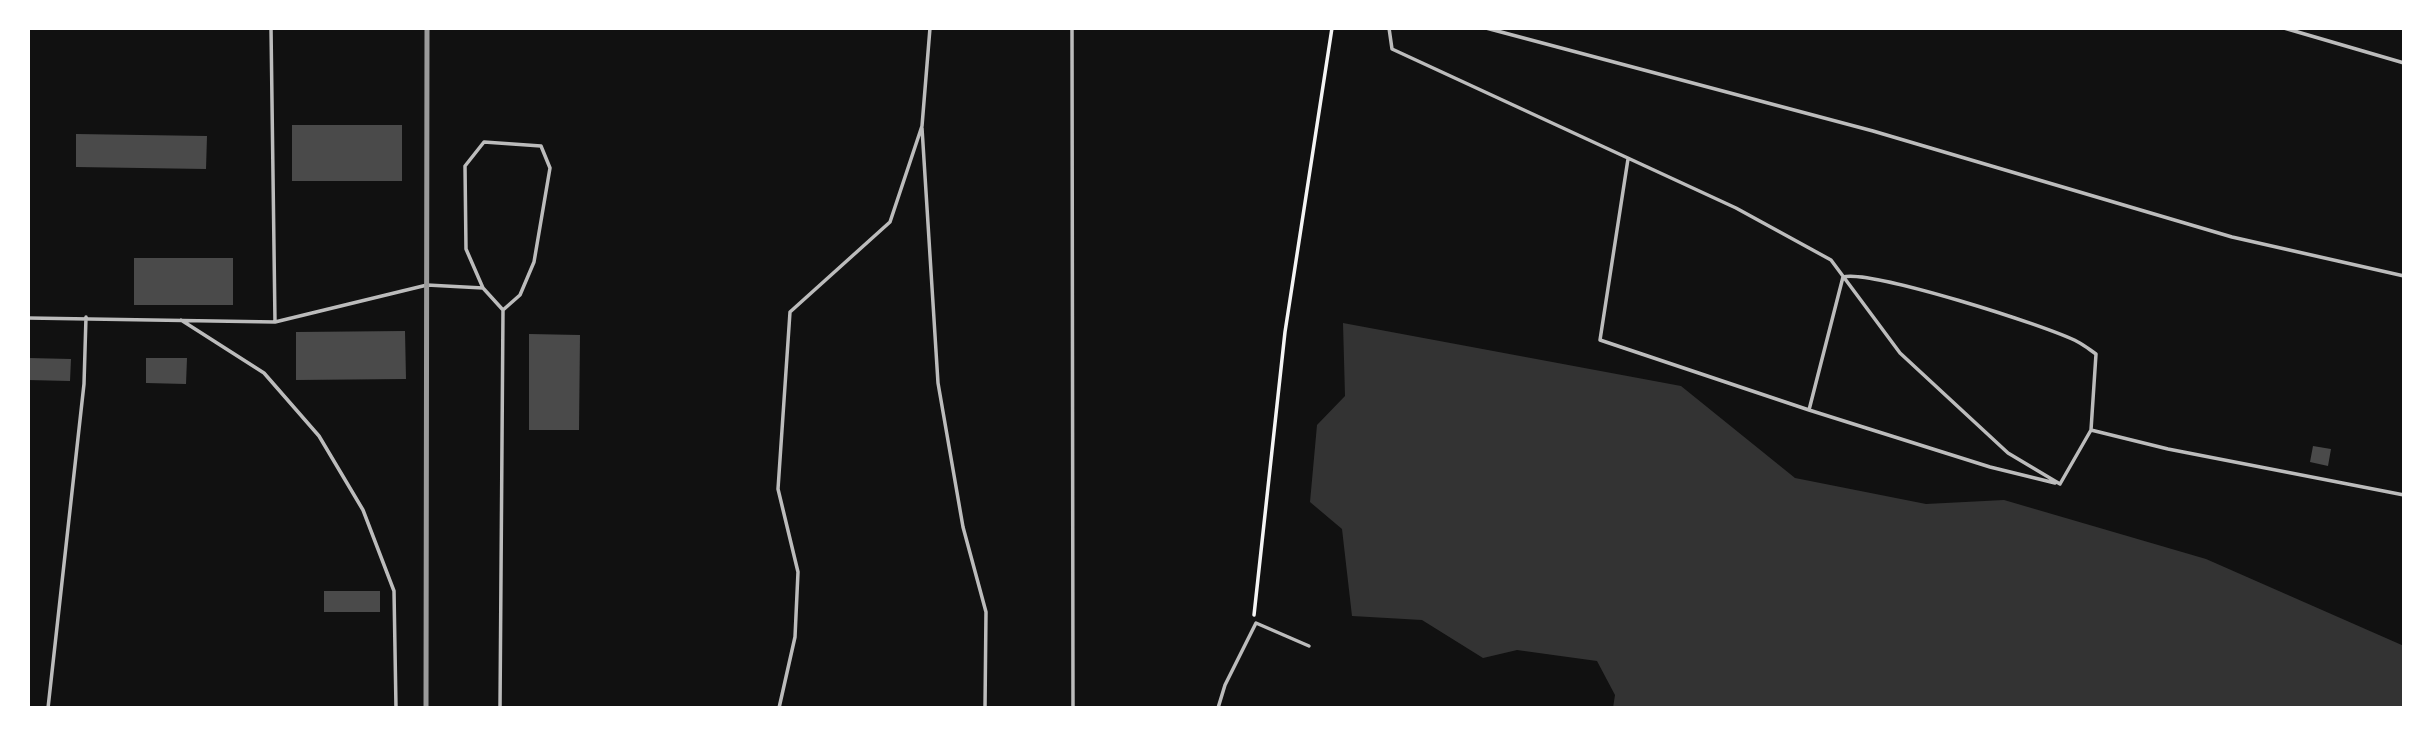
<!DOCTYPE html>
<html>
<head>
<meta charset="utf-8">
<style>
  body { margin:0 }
  #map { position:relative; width:2432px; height:736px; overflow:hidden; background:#111; font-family:Montserrat,sans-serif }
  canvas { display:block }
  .frame { position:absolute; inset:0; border:30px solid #fff; pointer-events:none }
</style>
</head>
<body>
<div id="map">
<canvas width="2432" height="736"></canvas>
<div class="frame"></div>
</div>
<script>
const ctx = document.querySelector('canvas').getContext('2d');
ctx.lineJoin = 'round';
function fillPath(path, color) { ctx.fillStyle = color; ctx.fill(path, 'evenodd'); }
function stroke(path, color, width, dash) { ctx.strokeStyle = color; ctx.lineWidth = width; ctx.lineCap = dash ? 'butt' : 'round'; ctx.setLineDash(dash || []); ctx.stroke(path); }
fillPath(new Path2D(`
  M 1343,323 L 1681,386 L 1795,478 L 1926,504 L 2004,500 L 2206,559 L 2404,646 L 2404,708 L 1613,708 L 1615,695 L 1597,661 L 1517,650 L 1483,658 L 1422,620 L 1352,616 L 1342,529 L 1310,502 L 1317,425 L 1345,396 Z`), '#333');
fillPath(new Path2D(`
  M 292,125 L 402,125 L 402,181 L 292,181 Z
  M 76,134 L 207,136 L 206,169 L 76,167 Z
  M 134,258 L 233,258 L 233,305 L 134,305 Z
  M 405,331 L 406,379 L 296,380 L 296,332 Z
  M 529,334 L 580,335 L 579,430 L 529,430 Z
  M 28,358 L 71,359 L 70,381 L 28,380 Z
  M 146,358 L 187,358 L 186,384 L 146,383 Z
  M 2313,446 L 2331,449 L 2328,466 L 2310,462 Z
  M 324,591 L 380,591 L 380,612 L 324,612 Z`), '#4a4a4a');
stroke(new Path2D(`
  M 1254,615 L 1285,332 L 1332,28`), '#f5f5f5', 3.5);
stroke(new Path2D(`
  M 271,28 L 275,322
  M 1072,28 L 1073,708
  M 1389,28 L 1392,49 L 1736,208 L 1831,260 L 1900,353 L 2008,453 L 2060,484 L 2091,430 L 2168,449 L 2404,495
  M 1486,28 L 1873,131 L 2232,237 L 2404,276
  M 2284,28 L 2404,63
  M 922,128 L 938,383 L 963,527 L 986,612 L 985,708
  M 1628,159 L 1600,340 L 1809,410
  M 28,318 L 275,322 L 427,285 L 483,288
  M 181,320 L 264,373 L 319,436 L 363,510 L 394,591 L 396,708
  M 2055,483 L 1990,467 L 1809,410 L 1843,277 C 1869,269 2048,326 2078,342 C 2084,345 2090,350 2096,354 L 2091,430
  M 48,708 L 84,384 L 86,317
  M 500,708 L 503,310 L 483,288 L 466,249 L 465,166 L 484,142 L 541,146 L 550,168 L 534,262 L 520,295 L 503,310
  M 779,708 L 795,637 L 798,572 L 778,489 L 790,312 L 890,222 L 922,126 L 930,28
  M 1218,708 L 1225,685 L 1256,623 L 1309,646`), '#bcbcbc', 3.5);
stroke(new Path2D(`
  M 426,708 L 427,28`), '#9a9a9a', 5);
</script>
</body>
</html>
